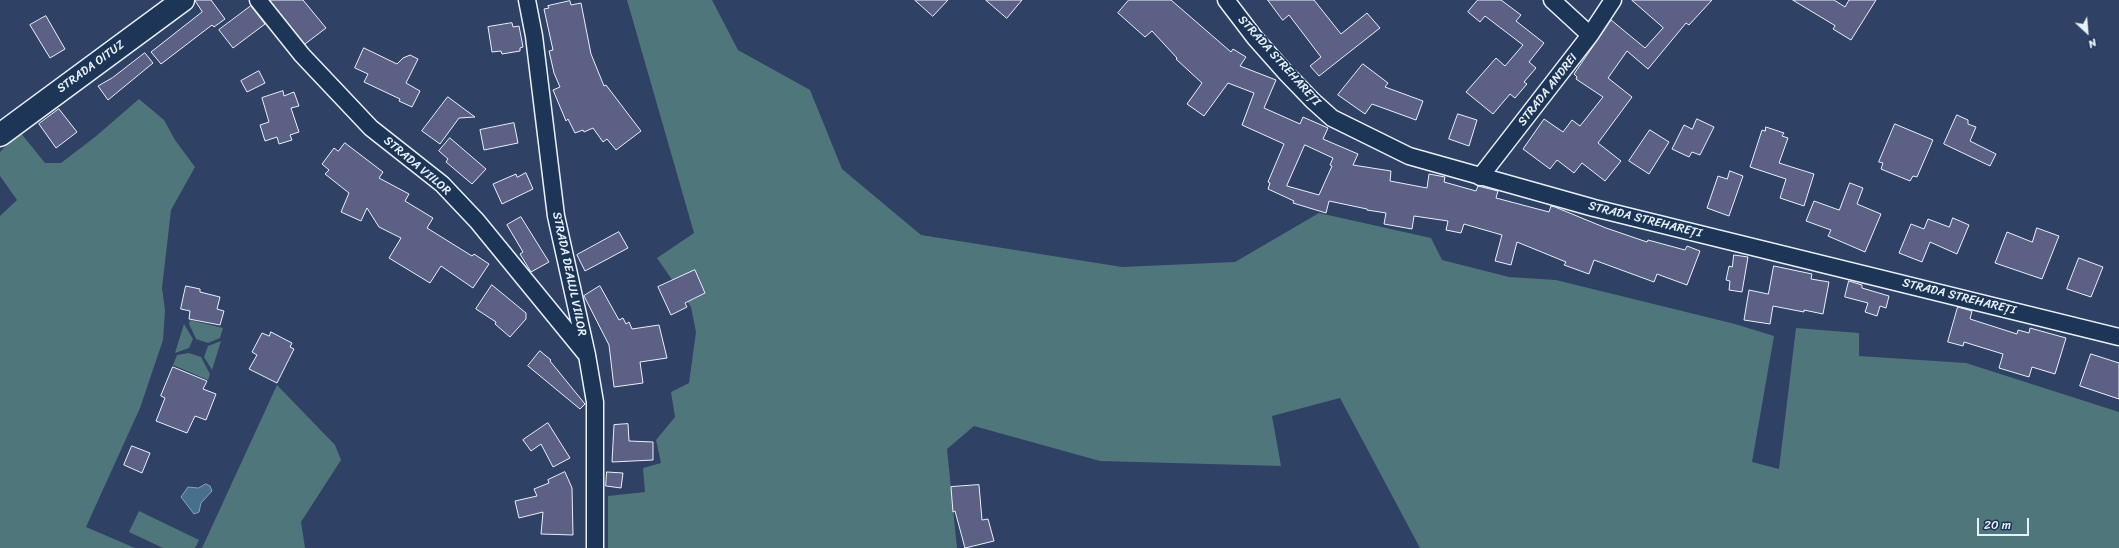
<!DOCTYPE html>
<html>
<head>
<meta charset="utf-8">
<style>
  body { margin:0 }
  #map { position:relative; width:2119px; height:548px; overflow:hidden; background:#2f4164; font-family:Sriracha,sans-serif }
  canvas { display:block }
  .north { position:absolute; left:2067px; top:12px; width:40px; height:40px; -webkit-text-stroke:3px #1d3557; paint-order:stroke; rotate:154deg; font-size:11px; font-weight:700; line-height:16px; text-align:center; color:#e8f1f8 }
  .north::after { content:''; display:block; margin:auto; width:14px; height:18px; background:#e8f1f8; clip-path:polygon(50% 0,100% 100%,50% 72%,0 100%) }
  .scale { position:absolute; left:1977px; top:518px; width:52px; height:18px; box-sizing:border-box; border:2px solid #e8f1f8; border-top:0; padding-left:5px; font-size:12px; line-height:14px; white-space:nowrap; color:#e8f1f8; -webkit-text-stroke:3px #1d3557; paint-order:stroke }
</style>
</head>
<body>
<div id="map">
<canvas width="2119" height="548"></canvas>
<div class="north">N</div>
<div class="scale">20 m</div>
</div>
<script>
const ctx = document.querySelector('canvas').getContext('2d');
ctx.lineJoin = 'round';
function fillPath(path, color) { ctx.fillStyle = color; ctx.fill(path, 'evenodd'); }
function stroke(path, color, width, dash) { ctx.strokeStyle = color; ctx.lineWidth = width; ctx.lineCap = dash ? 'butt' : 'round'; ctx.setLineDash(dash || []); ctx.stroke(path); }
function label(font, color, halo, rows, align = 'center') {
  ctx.font = font + ' Sriracha,sans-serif'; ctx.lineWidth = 3.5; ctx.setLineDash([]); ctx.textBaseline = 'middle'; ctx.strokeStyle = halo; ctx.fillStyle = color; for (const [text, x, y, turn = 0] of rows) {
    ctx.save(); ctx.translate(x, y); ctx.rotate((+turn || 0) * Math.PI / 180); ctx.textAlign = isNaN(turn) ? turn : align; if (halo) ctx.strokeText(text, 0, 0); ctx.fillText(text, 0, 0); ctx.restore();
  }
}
fillPath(new Path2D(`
  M 627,0 L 712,0 L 738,50 L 810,90 L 842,169 L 921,235 L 1122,267 L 1235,262 L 1319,213 L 1431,238 L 1442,260 L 1509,277 L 1556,280 L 1735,324 L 1774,336 L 1752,462 L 1779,469 L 1796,328 L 1859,333 L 1859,356 L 1966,363 L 2119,412 L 2119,548 L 1420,548 L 1340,398 L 1272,416 L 1281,466 L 1100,461 L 974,426 L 947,449 L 957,548 L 608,548 L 608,496 L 645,492 L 643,468 L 661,463 L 656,440 L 675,417 L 671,392 L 689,383 L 696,332 L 691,307 L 657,258 L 694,233 Z
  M 139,99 L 164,120 L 175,140 L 195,167 L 171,210 L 162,288 L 165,310 L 163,340 L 140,408 L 86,527 L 135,548 L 0,548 L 0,216 L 17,200 L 0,176 L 0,152 L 20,132 L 45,163 L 61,163 L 95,137 Z
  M 190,320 L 223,328 L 220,338 L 208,343 L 196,339 L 189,324 Z
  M 184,324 L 193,339 L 189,348 L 175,353 Z
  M 221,341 L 212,370 L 204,357 L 208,346 Z
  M 189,353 L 201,357 L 210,374 L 208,380 L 173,365 L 177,355 Z
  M 277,385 L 335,445 L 341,460 L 301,522 L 305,548 L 202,548 Z
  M 139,511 L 199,540 L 195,548 L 163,548 L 129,532 Z`), '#4f767a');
const water = new Path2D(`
  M 206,484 L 210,486 L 212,491 L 201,503 L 199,512 L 194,514 L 181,497 L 188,487 L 198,488 Z`);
fillPath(water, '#47708e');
stroke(water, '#87a4b8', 1);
const building = new Path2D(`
  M 195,0 L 211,0 L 225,19 L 214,27 L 212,25 L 161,64 L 151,52 L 202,12 Z
  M 270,0 L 303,0 L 326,28 L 305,44 Z
  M 915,0 L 948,0 L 933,16 Z
  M 986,0 L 1022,0 L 1007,18 Z
  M 1129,0 L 1171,0 L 1231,52 L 1233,49 L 1246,57 L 1240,66 L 1276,80 L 1264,108 L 1300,124 L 1303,117 L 1328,128 L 1323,139 L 1358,154 L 1353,165 L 1391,171 L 1390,181 L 1427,188 L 1429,174 L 1445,177 L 1444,182 L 1476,191 L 1478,186 L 1498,191 L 1496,198 L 1549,212 L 1551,206 L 1555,207 L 1606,228 L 1647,242 L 1648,240 L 1685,250 L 1687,246 L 1700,251 L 1687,285 L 1657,274 L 1654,282 L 1594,260 L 1589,274 L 1564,265 L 1566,262 L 1517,242 L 1511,265 L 1495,261 L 1502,235 L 1464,224 L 1461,233 L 1446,230 L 1448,221 L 1414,216 L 1412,229 L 1384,224 L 1386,213 L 1367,210 L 1367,209 L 1329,201 L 1326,213 L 1293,203 L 1294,201 L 1268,189 L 1270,183 L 1268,182 L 1284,144 L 1242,125 L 1254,93 L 1228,83 L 1204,116 L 1187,104 L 1202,83 L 1176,59 L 1177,58 L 1152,31 L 1145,37 L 1118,13 ZM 1305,145 L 1333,158 L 1330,165 L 1332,166 L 1319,195 L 1287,186 Z
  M 1268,0 L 1314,0 L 1341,34 L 1367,13 L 1380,28 L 1319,76 L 1310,66 L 1321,57 L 1289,15 L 1283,20 Z
  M 1478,0 L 1501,0 L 1521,15 L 1516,21 L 1544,43 L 1529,62 L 1536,68 L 1524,82 L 1527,84 L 1515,98 L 1510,94 L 1493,114 L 1466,92 L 1496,58 L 1505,66 L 1523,45 L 1485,16 L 1480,22 L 1468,12 Z
  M 1632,0 L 1712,0 L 1689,25 L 1686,23 L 1648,69 L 1627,51 L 1608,78 L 1632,97 L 1598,143 L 1621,161 L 1605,181 L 1582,163 L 1574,173 L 1557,160 L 1550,169 L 1523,149 L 1544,119 L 1563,132 L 1572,120 L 1580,126 L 1603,97 L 1576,79 L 1577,77 L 1574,74 L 1611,20 L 1645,48 L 1663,28 Z
  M 1793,0 L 1834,0 L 1845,7 L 1849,0 L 1876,0 L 1851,40 L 1833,29 L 1835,26 Z
  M 570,1 L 571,5 L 581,3 L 591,54 L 604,86 L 606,85 L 641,131 L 616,150 L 607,139 L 603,142 L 593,128 L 584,132 L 583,130 L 575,133 L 568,119 L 566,121 L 553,90 L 560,87 L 554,73 L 549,51 L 553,50 L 544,9 L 549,8 L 548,6 Z
  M 251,6 L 265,24 L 233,48 L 219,30 Z
  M 46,16 L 65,49 L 50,58 L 30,25 Z
  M 512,23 L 513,27 L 519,26 L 523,47 L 520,48 L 520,51 L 502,54 L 501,51 L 492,52 L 488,27 Z
  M 364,48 L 397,64 L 403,58 L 410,55 L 418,59 L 406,83 L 420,91 L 412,107 L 399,101 L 400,99 L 364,82 L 368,74 L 355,68 Z
  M 145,53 L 153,63 L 108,100 L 98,86 L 112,78 Z
  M 1363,64 L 1388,83 L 1385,87 L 1423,101 L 1416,120 L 1372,104 L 1365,114 L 1338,95 Z
  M 259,71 L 265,83 L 247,92 L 241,81 Z
  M 283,91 L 284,96 L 294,92 L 299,106 L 291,108 L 299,132 L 290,135 L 292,140 L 279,144 L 277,137 L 265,141 L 260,125 L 269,122 L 262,98 Z
  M 448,97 L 475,117 L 459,118 L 440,144 L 422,131 Z
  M 59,109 L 77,132 L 56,148 L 39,124 Z
  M 1458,114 L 1477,120 L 1469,146 L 1449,139 Z
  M 1957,115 L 1968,120 L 1968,124 L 1976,127 L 1970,141 L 1996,154 L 1990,166 L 1944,144 Z
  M 1697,119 L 1714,127 L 1700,155 L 1692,152 L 1689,157 L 1672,149 L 1684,125 L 1692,129 Z
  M 514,123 L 518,143 L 484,150 L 480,130 Z
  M 1895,124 L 1933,140 L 1917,177 L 1913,176 L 1910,181 L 1881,169 L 1883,163 L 1879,162 Z
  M 1766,127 L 1784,133 L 1782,136 L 1788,138 L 1779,163 L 1814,174 L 1804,206 L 1780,198 L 1786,179 L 1750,167 L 1762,130 L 1765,131 Z
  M 1650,130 L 1669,142 L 1649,174 L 1629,161 Z
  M 450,138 L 486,169 L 472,184 L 446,162 L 448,159 L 439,151 Z
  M 345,143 L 383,172 L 379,178 L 409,194 L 405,201 L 433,218 L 427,228 L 472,256 L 474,254 L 489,264 L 473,288 L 441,266 L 430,283 L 389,258 L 401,238 L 379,227 L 367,208 L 361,221 L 341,212 L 349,193 L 325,174 L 329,170 L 322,164 L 334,148 L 338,151 Z
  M 1730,171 L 1743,176 L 1729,216 L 1707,208 L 1718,176 L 1727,179 Z
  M 526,173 L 533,189 L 502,204 L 493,184 L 516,174 L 517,177 Z
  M 1850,183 L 1863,188 L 1857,204 L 1881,214 L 1865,252 L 1828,236 L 1831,230 L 1806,221 L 1814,201 L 1839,210 Z
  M 521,217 L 549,262 L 531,272 L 520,254 L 523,252 L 507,225 Z
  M 1953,218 L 1969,225 L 1957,254 L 1930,242 L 1922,262 L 1899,253 L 1911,224 L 1924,229 L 1928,219 L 1949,227 Z
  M 2037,228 L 2059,236 L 2042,279 L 1995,263 L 2007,232 L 2032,242 Z
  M 619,232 L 628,248 L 585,271 L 577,255 Z
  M 1734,255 L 1748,257 L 1742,292 L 1729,290 L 1730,281 L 1726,280 L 1729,266 L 1732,267 Z
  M 2079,258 L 2103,267 L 2091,297 L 2067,289 Z
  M 1774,266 L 1812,274 L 1811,279 L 1829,282 L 1823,314 L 1804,310 L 1804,312 L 1773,306 L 1770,324 L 1744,320 L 1749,290 L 1768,294 Z
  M 695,270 L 705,293 L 685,303 L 687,307 L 671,315 L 658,287 Z
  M 1849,281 L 1862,285 L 1862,288 L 1889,296 L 1886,308 L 1880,306 L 1877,316 L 1865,312 L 1868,303 L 1845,297 Z
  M 492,285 L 526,313 L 526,319 L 510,337 L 495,324 L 496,322 L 476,309 Z
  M 186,286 L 200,289 L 200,292 L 220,297 L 217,309 L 224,311 L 220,325 L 189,319 L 190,311 L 181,309 Z
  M 600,286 L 619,320 L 623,318 L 626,324 L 629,322 L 632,329 L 659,325 L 667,358 L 640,362 L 643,383 L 614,387 L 609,345 L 584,296 Z
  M 1958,307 L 1972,311 L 1970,319 L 2017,334 L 2018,330 L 2029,333 L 2030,328 L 2066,338 L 2055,374 L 2032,367 L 2029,377 L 1999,368 L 2003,354 L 1964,342 L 1963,346 L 1948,342 Z
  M 271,332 L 292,343 L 290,347 L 294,349 L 277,383 L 249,369 L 257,355 L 252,352 L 262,333 L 269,336 Z
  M 540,351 L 551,360 L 550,361 L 585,404 L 580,409 L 528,366 Z
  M 2091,354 L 2119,363 L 2119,399 L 2080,386 Z
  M 173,367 L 207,381 L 203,389 L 216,394 L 206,420 L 195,416 L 187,433 L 156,421 L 165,398 L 161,396 Z
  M 548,423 L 570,458 L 553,467 L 541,444 L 531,451 L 523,440 Z
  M 628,424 L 629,441 L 653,442 L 653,460 L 612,462 L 614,425 Z
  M 132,446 L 150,453 L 142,473 L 124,465 Z
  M 565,472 L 572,488 L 573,535 L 541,534 L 543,512 L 519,518 L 515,501 L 537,496 L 534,489 L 549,483 L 548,480 Z
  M 607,472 L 623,473 L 621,488 L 606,486 Z
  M 979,485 L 982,520 L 988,519 L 994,541 L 965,548 L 955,511 L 953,512 L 951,487 Z`);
fillPath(building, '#5b6084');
stroke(building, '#e8f1f8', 1);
const street = new Path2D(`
  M 258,0 L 302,55 L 371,128 L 442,184 L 477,221 L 585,353
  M 527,0 L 534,36 L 556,216 L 587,355 L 595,402 L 595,548
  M 1226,0 L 1255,38 L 1286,73 L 1312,100 L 1332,118 L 1409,156 L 1594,208 L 2119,337
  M 1552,0 L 1590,35
  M 1480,177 L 1590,35 L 1613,0`);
const primary = new Path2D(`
  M 0,135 L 183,0`);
stroke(street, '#e8f1f8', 19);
stroke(primary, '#e8f1f8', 25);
stroke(street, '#1d3557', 16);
stroke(primary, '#1d3557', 22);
label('12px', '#e8f1f8', '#1d3557', [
  ["STRADA STREHAREȚI",1279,61,48],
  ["STRADA OITUZ",91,67,-36],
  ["STRADA ANDREI",1548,90,-52],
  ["STRADA VIILOR",417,166,40],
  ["STRADA STREHAREȚI",1645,220,14],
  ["STRADA DEALUL VIILOR",569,274,78],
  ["STRADA STREHAREȚI",1959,297,14]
]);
</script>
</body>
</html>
